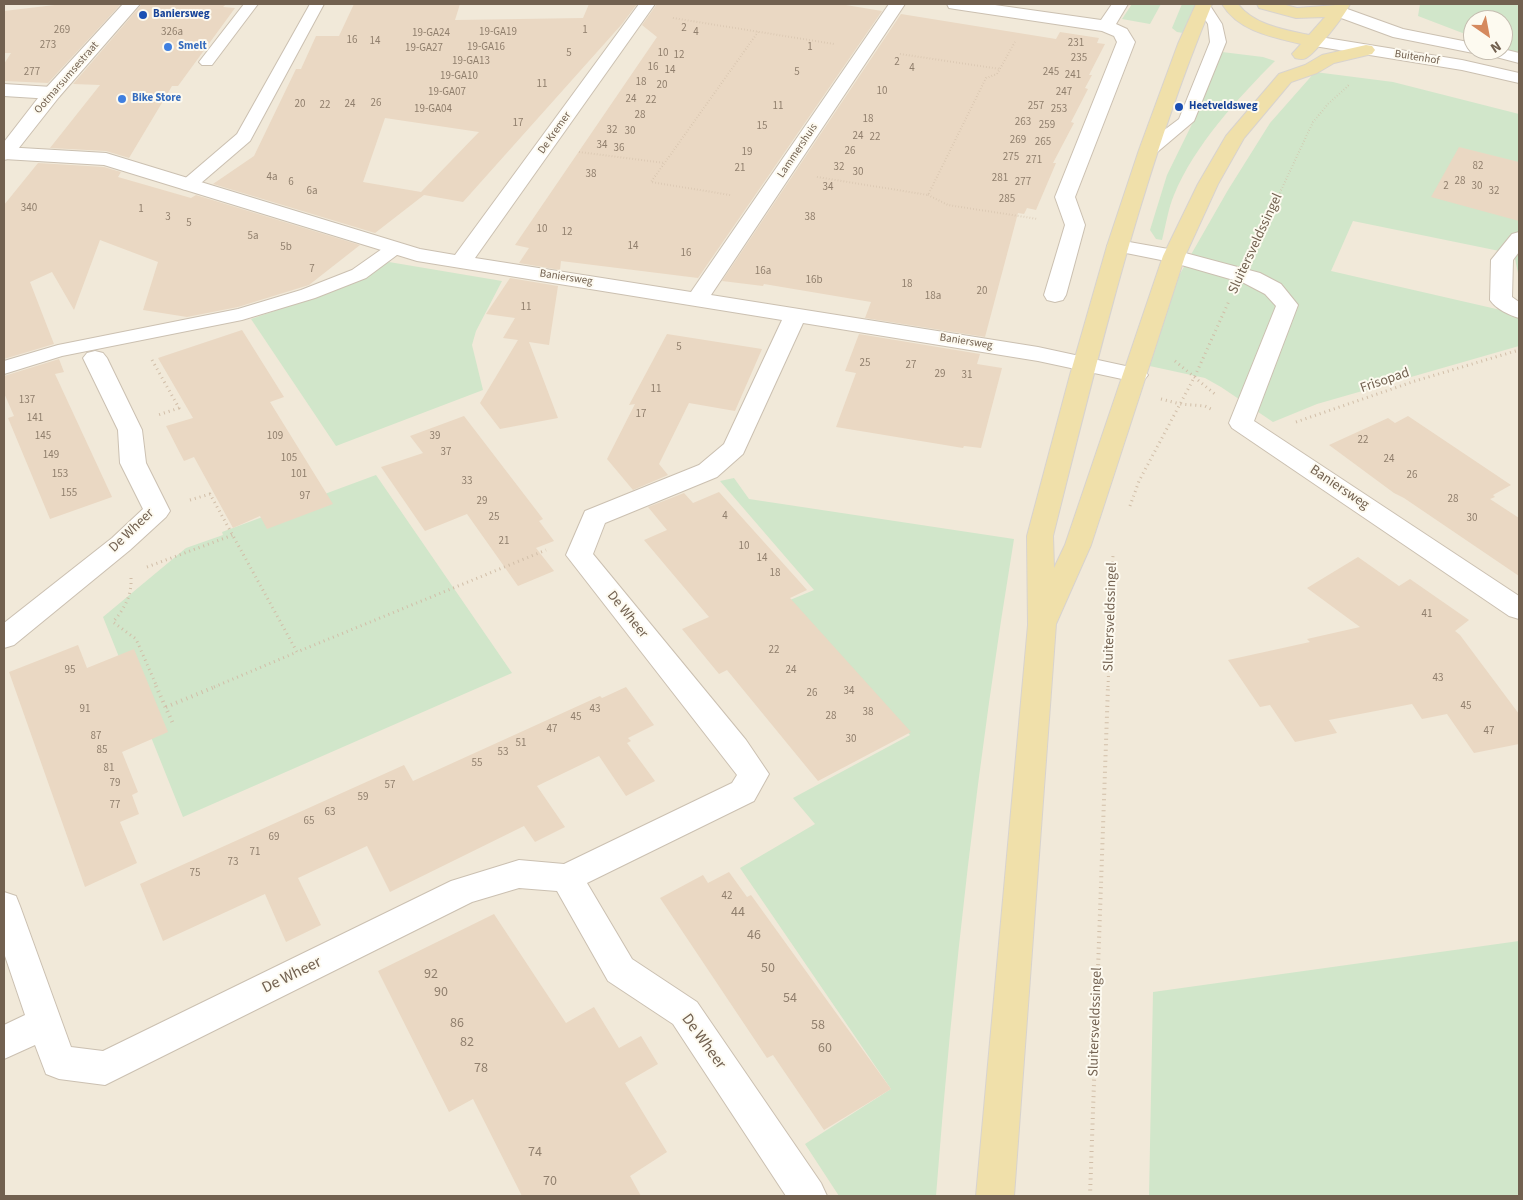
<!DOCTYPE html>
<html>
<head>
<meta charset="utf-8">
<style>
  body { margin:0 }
  #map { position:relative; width:1523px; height:1200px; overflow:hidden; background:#faf6ea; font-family:"Source Sans 3",sans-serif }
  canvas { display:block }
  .frame { position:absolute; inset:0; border:5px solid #726150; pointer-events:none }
  .north { position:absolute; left:1463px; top:10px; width:50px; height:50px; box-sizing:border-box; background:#fdfaf0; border:1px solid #c5bdb0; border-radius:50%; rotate:147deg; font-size:14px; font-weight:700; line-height:20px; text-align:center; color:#726150 }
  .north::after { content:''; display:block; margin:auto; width:18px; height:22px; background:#d5895e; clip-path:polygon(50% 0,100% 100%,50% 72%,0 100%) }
</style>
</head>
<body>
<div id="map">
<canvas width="1523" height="1200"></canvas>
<div class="frame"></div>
<div class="north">N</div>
</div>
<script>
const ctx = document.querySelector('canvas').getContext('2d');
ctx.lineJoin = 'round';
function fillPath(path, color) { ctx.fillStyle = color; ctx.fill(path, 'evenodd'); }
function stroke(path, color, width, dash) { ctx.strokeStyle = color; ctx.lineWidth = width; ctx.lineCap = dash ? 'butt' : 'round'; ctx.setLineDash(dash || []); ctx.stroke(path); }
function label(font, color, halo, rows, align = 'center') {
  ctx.font = font + ' "Source Sans 3",sans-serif'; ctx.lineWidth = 4; ctx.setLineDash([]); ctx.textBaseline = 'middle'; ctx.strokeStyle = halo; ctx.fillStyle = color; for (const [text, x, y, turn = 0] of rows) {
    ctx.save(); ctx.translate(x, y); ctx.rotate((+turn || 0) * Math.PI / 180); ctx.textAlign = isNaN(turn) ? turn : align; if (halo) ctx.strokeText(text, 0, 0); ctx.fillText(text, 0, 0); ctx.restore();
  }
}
fillPath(new Path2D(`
  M 4,4 L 1519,4 L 1519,1196 L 4,1196 ZM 1473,20 L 1503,20 L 1503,50 L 1473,50 Z`), '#f1e9d9');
fillPath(new Path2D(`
  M 1132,4 L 1161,4 L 1150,24 L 1122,19 Z
  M 1182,4 L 1196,4 L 1183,33 L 1177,32 L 1172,28 Z
  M 1420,4 L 1519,4 L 1519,55 L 1503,49 L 1503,20 L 1473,20 L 1473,37 L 1418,16 Z
  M 1222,52 L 1263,57 L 1275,61 C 1238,98 1194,146 1174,195 C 1168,209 1166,225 1162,240 L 1156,239 L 1150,230 L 1167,175 L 1194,120 Z
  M 1315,72 L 1393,82 L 1519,114 L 1519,278 L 1514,254 L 1353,221 L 1331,271 L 1505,311 L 1519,319 L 1519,346 L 1317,404 L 1273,422 L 1221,387 L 1205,378 L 1145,365 L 1165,300 L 1228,190 L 1270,123 Z
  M 389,262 L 502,281 L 476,331 L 472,345 L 483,390 L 336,446 L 251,319 L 339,289 Z
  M 376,475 L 512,673 L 183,817 L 103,617 L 186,548 L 223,535 L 222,532 Z
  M 734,478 L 749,499 L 1014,539 C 978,757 953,976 936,1196 L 839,1196 L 805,1144 L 891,1089 L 740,868 L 815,824 L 793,798 L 910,735 L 790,600 L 814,590 L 720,481 Z
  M 1519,941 L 1519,1196 L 1149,1196 L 1153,992 Z`), '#d1e6ca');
fillPath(new Path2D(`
  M 63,4 L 121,4 L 48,83 L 4,81 L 4,64 L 11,53 L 4,53 L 4,11 Z
  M 142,4 L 226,4 L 223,7 L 235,8 L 178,86 L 172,86 L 129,158 L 106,151 L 50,148 L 100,85 L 73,84 Z
  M 354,4 L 460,4 L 455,20 L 583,18 L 589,4 L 637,4 L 622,24 L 463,202 L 424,195 L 375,233 L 213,184 L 254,156 L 296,69 L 301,69 L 316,36 L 339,36 ZM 385,118 L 479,132 L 421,192 L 363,182 Z
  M 657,4 L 840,4 L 882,11 L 698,278 L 561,261 L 560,270 L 519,263 L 529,248 L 515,245 L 657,37 L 642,25 Z
  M 901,14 L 1056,39 L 1060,32 L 1099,38 L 1097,43 L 1105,44 L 1089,75 L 1092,75 L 1085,88 L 1088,89 L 1071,122 L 1074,123 L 1053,163 L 1056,163 L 1036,210 L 1027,208 L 1024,214 L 1018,213 L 985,337 L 865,318 L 871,302 L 764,284 L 763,286 L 722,281 Z
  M 1459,147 L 1519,162 L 1519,221 L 1431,197 Z
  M 38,163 L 104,167 L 121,172 L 118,177 L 191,198 L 196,195 L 360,245 L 309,285 L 238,307 L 187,317 L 143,310 L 158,262 L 100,240 L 74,310 L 52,272 L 30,282 L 54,344 L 4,359 L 4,205 Z
  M 510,278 L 558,286 L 549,345 L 529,342 L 558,418 L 500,429 L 480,403 L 518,340 L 503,338 L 515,318 L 486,314 Z
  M 242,330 L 284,397 L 270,402 L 333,504 L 267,529 L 260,516 L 233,528 L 194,457 L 184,461 L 166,426 L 193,418 L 158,358 Z
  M 667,334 L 762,349 L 735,411 L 689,403 L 659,464 L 668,475 L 633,490 L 607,459 L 635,404 L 629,405 Z
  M 859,334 L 980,354 L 977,364 L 1002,368 L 981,448 L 964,446 L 963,448 L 836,427 L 856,373 L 845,371 Z
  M 59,359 L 64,372 L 55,374 L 112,497 L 50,519 L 8,418 L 14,416 L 4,393 L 4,376 Z
  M 464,416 L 543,519 L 539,521 L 554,541 L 536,548 L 554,571 L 518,586 L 467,514 L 425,531 L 381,467 L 423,453 L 410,436 Z
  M 1408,416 L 1511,485 L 1493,495 L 1495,497 L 1490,499 L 1519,518 L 1519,576 L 1404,498 L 1394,493 L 1329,445 L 1388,418 L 1395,423 Z
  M 719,492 L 807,590 L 790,598 L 911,732 L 818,781 L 727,670 L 719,674 L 682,629 L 709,617 L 644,540 L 667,530 L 648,507 L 684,493 L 693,503 Z
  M 1358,557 L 1399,586 L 1410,579 L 1469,620 L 1455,631 L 1460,635 L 1519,714 L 1519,744 L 1474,753 L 1447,714 L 1422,719 L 1412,704 L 1329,720 L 1337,733 L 1295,742 L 1270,705 L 1260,707 L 1228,660 L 1310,642 L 1307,639 L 1360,627 L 1307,588 Z
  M 78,645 L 87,668 L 134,649 L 168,732 L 122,752 L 138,792 L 132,795 L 139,814 L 120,822 L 137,863 L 85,887 L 9,672 Z
  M 626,687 L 654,725 L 628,738 L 631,741 L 627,743 L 655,781 L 626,796 L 599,756 L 537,786 L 565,827 L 535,842 L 524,826 L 390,892 L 367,846 L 298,878 L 321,925 L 286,942 L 265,894 L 163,941 L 140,884 L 404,765 L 413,781 L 600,696 L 602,698 Z
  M 729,872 L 747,897 L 751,895 L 891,1089 L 824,1130 L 773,1055 L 767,1058 L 660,898 L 703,875 L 708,883 Z
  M 494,914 L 566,1023 L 594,1007 L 619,1048 L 641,1036 L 658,1064 L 625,1083 L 667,1152 L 630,1176 L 641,1196 L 522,1196 L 473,1099 L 449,1112 L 378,971 Z`), '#ead8c3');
const service = new Path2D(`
  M 244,4 L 258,4 L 212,65 L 202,65 L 199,62 Z
  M 310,4 L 324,4 L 250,141 L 194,189 L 188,190 L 182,189 L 179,185 L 182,181 L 237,134 Z
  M 1197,4 L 1209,4 L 1222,24 L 1226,42 L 1194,121 L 1155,154 L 1143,154 L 1141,150 L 1143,146 L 1179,119 L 1210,42 L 1208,24 L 1196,6 Z
  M 395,243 L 401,244 L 404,248 L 401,252 L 366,278 L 315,298 L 242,320 L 62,356 L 4,374 L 4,361 L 58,345 L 238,309 L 301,290 L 352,270 L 389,244 Z`);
const minor = new Path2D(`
  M 639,4 L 655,4 L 475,258 L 691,292 L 889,4 L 905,4 L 711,295 L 1038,347 L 1144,370 L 1148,375 L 1144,380 L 1136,382 L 1038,361 L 803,323 L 743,454 L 717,477 L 605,523 L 593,554 L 746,740 L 769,774 L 754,801 L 587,883 L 632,959 L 697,1002 L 821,1183 L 827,1196 L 786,1196 L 673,1024 L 608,981 L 557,891 L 519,888 L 472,902 L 105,1085 L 59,1079 L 46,1074 L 35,1045 L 4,1059 L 4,1025 L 25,1015 L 4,953 L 4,892 L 16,896 L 20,906 L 71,1047 L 103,1051 L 451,881 L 519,860 L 564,864 L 732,783 L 737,775 L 566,555 L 585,511 L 699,465 L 724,444 L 782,320 L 417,261 L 104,165 L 4,159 L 4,147 L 106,153 L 420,249 L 455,255 Z
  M 947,4 L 988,4 L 1101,20 L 1112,4 L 1128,4 L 1116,24 L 1127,29 L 1135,42 L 1075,197 L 1085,225 L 1066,295 L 1063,300 L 1055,302 L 1047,300 L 1044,295 L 1065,225 L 1055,197 L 1117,42 L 1114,36 L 1102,31 L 955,9 L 949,8 Z
  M 4,84 L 52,87 L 59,89 L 61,93 L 59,97 L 52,99 L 4,96 Z
  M 1519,232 L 1519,252 L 1513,260 L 1512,297 L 1519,302 L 1519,318 C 1509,315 1496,309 1490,300 L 1491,260 L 1512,234 Z
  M 1118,240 L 1174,250 L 1260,273 L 1281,284 L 1298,305 L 1254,421 L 1519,596 L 1519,619 L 1509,616 L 1232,428 L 1229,423 L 1276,306 L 1265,294 L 1244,283 L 1171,262 L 1111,250 L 1107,246 L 1111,242 Z
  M 95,351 L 103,353 L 107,358 L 142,430 L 146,463 L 170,511 L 166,517 L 130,550 L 14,645 L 4,648 L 4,623 L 112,538 L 143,509 L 120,463 L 118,430 L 83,358 L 87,353 Z`);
const tertiary = new Path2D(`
  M 123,4 L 140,4 L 59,97 L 11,158 L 4,160 L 4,142 L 45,89 Z
  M 1339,6 L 1403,29 L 1473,43 L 1473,50 L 1503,49 L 1519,53 L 1519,63 L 1477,52 L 1473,53 L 1393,37 L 1333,15 L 1331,11 L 1333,7 Z
  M 1314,36 L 1462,60 L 1519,73 L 1519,83 L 1462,70 L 1308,45 L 1305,41 L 1308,37 Z`);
const primary = new Path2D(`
  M 1196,4 L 1212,4 C 1141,175 1098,357 1053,536 L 1054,568 L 1065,545 L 1163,256 L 1198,184 L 1226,136 L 1279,74 L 1305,65 L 1322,55 L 1366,45 L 1372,46 L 1375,50 L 1372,54 L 1334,63 L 1317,73 L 1291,82 L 1244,138 L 1218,184 L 1185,256 L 1091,545 L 1056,624 L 1014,1196 L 976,1196 L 1028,625 L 1027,536 L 1070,375 L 1107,246 L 1139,150 L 1178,44 Z
  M 1222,4 L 1238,4 C 1254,25 1285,30 1309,35 L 1325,17 L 1296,18 L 1259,8 L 1257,4 L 1282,4 L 1297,8 L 1350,4 C 1346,14 1315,54 1306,58 C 1302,60 1299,59 1295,58 L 1292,54 L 1301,44 C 1272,37 1238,31 1222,4 Z`);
stroke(service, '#cbc0b1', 2);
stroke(minor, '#cbc0b1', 2);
stroke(tertiary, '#cbc0b1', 2);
stroke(primary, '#d8d3ce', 2);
stroke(new Path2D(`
  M 673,18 L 834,44
  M 900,54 L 1000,69
  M 579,152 L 665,163
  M 817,177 L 928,195 L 986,78 L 997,74 L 1016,40
  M 730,195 L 651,182 L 758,32
  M 928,195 L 948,205 L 1038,219
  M 1253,250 L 1313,122 L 1328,104 L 1350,84`), '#d1bea8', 2, [0.5, 2.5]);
stroke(new Path2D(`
  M 152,360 L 179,408 L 158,415
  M 1175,361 L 1216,395
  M 1161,399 L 1180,404 L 1205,406 L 1211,409
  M 1296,422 L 1415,381 L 1519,350
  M 190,500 L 210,494 L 297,652 L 546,550
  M 1130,506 L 1139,481 L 1195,376 L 1229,301
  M 147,567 L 233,535
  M 131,578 C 132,596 124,609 113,622 L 136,639 L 157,687
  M 214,687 L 297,652
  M 1108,687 L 1113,555`), '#d1bea8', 3, [1, 4]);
stroke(new Path2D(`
  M 156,686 L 174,726
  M 166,707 L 217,686
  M 1090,1196 L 1108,686`), '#d1bea8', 4, [1, 4.5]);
fillPath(service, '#fff');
fillPath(minor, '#fff');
fillPath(tertiary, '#fff');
fillPath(primary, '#f0e0aa');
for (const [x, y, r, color] of [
  [143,15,5,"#1a4fb4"],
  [168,47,5,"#3f7fe0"],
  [122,99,5,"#3f7fe0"],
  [1179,107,5,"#1a4fb4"]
]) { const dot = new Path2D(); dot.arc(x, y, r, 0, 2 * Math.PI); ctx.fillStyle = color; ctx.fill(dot); stroke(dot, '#fdfaf0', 2); }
label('bold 11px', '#164399', '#fdfaf0', [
  ["Baniersweg",153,15],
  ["Heetveldsweg",1189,107]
], 'left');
label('11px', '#907f6d', null, [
  ["2",684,29],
  ["269",62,31],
  ["1",585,31],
  ["326a",172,33],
  ["19-GA19",498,33],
  ["4",696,33],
  ["19-GA24",431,34],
  ["16",352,41],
  ["14",375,42],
  ["231",1076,44],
  ["273",48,46],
  ["19-GA16",486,48],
  ["1",810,48],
  ["19-GA27",424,49],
  ["5",569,54],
  ["10",663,54],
  ["12",679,56],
  ["235",1079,59],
  ["19-GA13",471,62],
  ["2",897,63],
  ["16",653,68],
  ["4",912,69],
  ["14",670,71],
  ["277",32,73],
  ["5",797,73],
  ["245",1051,73],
  ["241",1073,76],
  ["19-GA10",459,77],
  ["18",641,83],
  ["11",542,85],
  ["20",662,86],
  ["10",882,92],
  ["19-GA07",447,93],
  ["247",1064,93],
  ["24",631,100],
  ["22",651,101],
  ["26",376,104],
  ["20",300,105],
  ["24",350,105],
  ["22",325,106],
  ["11",778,107],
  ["257",1036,107],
  ["19-GA04",433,110],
  ["253",1059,110],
  ["28",640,116],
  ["18",868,120],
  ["263",1023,123],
  ["17",518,124],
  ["259",1047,126],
  ["15",762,127],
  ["32",612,131],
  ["30",630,132],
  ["24",858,137],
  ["22",875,138],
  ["269",1018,141],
  ["265",1043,143],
  ["34",602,146],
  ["36",619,149],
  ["26",850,152],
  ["19",747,153],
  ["275",1011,158],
  ["271",1034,161],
  ["82",1478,167],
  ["32",839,168],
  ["21",740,169],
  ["30",858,173],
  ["38",591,175],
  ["4a",272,178],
  ["281",1000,179],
  ["28",1460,182],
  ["6",291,183],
  ["277",1023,183],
  ["2",1446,187],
  ["30",1477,187],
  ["34",828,188],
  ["6a",312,192],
  ["32",1494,192],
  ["285",1007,200],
  ["340",29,209],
  ["1",141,210],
  ["3",168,218],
  ["38",810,218],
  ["5",189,224],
  ["10",542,230],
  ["12",567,233],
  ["5a",253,237],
  ["14",633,247],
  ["5b",286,248],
  ["16",686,254],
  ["7",312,270],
  ["16a",763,272],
  ["16b",814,281],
  ["18",907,285],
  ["20",982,292],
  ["18a",933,297],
  ["11",526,308],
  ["5",679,348],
  ["25",865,364],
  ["27",911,366],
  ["29",940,375],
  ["31",967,376],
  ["11",656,390],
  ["137",27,401],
  ["17",641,415],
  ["141",35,419],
  ["145",43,437],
  ["109",275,437],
  ["39",435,437],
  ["22",1363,441],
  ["37",446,453],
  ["149",51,456],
  ["105",289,459],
  ["24",1389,460],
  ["153",60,475],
  ["101",299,475],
  ["26",1412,476],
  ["33",467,482],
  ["155",69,494],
  ["97",305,497],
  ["28",1453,500],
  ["29",482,502],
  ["4",725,517],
  ["25",494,518],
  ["30",1472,519],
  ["21",504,542],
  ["10",744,547],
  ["14",762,559],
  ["18",775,574],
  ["41",1427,615],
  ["22",774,651],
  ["95",70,671],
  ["24",791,671],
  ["43",1438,679],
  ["34",849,692],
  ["26",812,694],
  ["45",1466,707],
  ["91",85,710],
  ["43",595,710],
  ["38",868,713],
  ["28",831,717],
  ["45",576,718],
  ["47",552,730],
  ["47",1489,732],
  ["87",96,737],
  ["30",851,740],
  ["51",521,744],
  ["85",102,751],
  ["53",503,753],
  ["55",477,764],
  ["81",109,769],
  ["79",115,784],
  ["57",390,786],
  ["59",363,798],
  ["77",115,806],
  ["63",330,813],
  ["65",309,822],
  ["69",274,838],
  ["71",255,853],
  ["73",233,863],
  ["75",195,874],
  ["42",727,897]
]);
label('bold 11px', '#366cbe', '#fdfaf0', [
  ["Smelt",178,47],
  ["Bike Store",132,99]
], 'left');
label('11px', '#726150', '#fdfaf0', [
  ["Buitenhof",1417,58,9],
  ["Ootmarsumsestraat",67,78,-49],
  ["De Kremer",555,133,-55],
  ["Lammershuis",798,151,-56],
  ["Baniersweg",566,278,9],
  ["Baniersweg",966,342,9]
]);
label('14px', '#726150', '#fdfaf0', [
  ["Sluitersveldssingel",1256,244,-65],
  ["Frisopad",1385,381,-19],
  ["Baniersweg",1339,488,34],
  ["De Wheer",132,531,-44],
  ["De Wheer",627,615,51],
  ["Sluitersveldssingel",1111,617,-88],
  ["Sluitersveldssingel",1096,1022,-88]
]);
label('14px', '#907f6d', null, [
  ["44",738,913],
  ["46",754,936],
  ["50",768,969],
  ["92",431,975],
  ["90",441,993],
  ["54",790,999],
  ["86",457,1024],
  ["58",818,1026],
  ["82",467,1043],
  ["60",825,1049],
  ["78",481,1069],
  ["74",535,1153],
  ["70",550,1182]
]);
label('16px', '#726150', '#fdfaf0', [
  ["De Wheer",292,976,-26],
  ["De Wheer",703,1042,54]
]);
</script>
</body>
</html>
